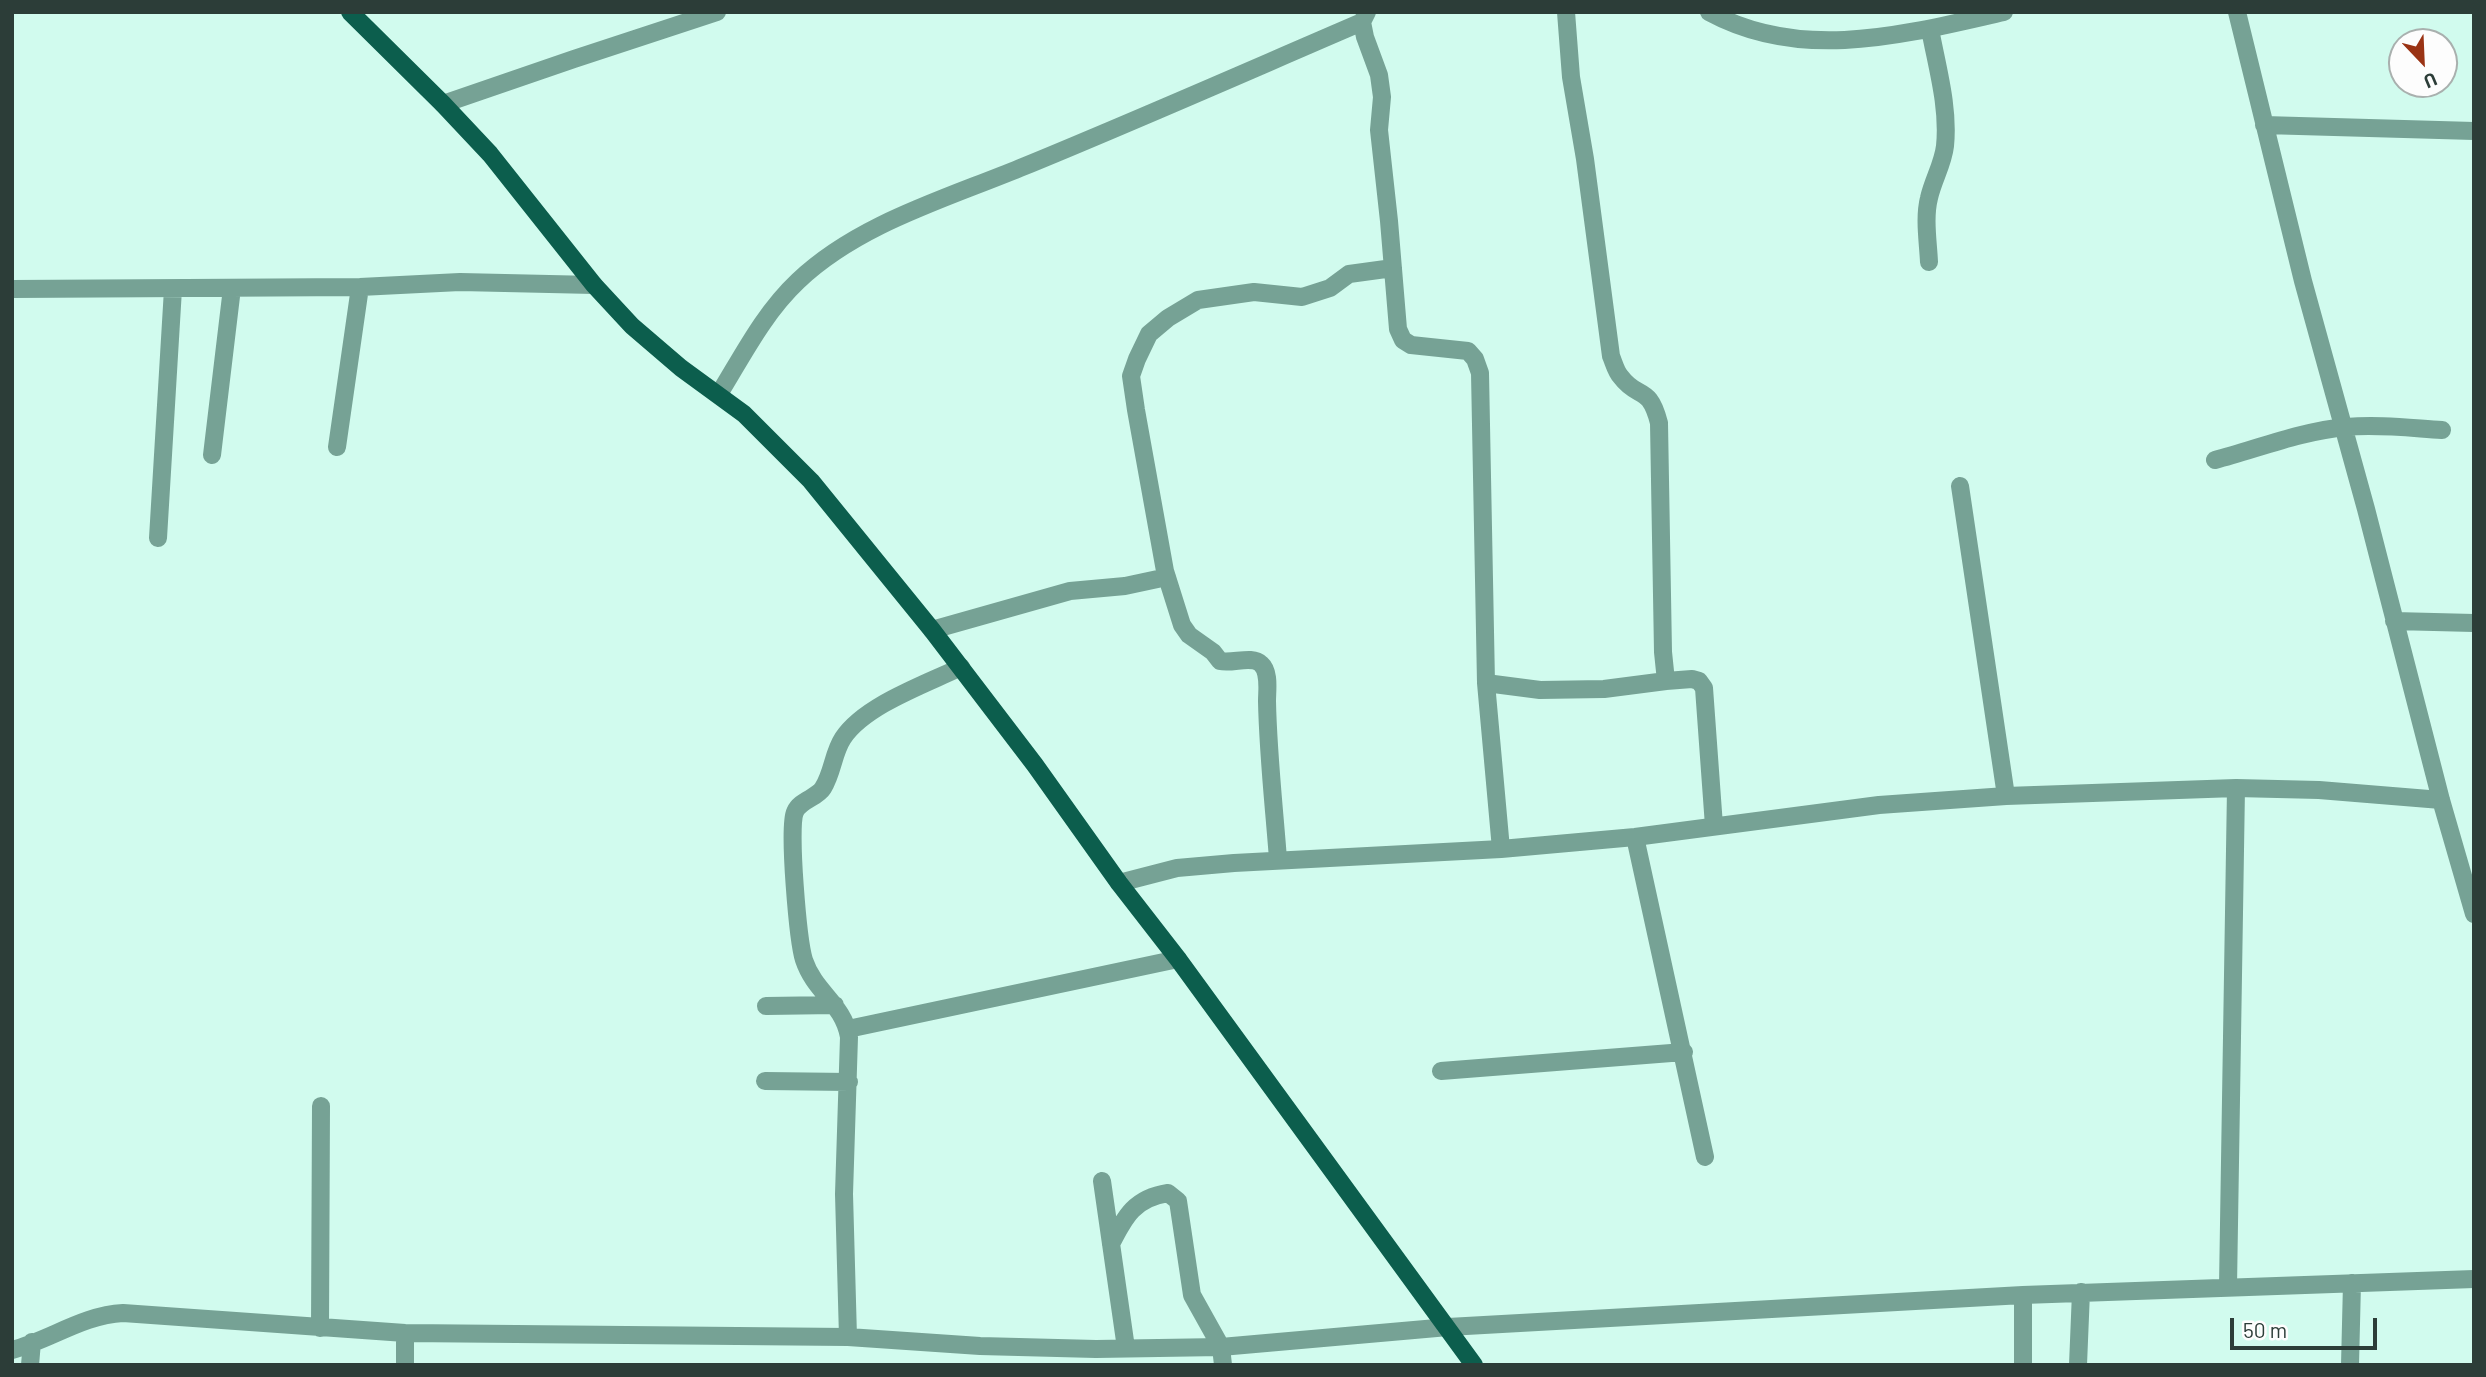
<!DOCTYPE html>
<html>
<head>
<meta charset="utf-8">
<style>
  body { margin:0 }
  #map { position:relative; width:2486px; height:1377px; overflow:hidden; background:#d1fbee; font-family:Barlow,sans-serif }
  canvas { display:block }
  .frame { position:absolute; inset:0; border:14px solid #2c3d38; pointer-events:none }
  .north { position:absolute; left:2388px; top:28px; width:70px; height:70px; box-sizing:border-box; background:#fdfdfd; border:2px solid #a9b0ae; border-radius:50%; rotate:157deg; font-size:19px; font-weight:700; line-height:28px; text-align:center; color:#2c3d38 }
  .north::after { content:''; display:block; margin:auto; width:24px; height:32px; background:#9a3314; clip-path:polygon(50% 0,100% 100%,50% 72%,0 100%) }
  .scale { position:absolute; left:2230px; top:1318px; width:147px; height:32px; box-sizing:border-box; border:4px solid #2c3d38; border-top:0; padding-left:9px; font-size:21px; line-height:24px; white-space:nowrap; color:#2c3d38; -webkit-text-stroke:5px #fdfdfd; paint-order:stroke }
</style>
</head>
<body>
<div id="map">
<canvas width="2486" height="1377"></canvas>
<div class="frame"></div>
<div class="north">U</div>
<div class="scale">50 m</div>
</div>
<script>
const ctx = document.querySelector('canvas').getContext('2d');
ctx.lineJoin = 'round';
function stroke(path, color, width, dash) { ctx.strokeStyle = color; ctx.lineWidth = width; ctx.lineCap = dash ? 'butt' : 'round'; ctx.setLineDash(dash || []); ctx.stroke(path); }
stroke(new Path2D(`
  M 1367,12 L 1362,22 L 1365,37 L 1379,75 L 1382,97 L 1379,130 L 1389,221 L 1398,329 L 1403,340 L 1411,345 L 1468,351 L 1475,359 L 1480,373 L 1486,683 L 1501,849 L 1635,837 L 1879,805 L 2006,796 L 2236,788 L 2319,790 L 2441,800
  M 1709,12 C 1803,63 1906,34 2004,12
  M 2237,12 L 2303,281 L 2366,509 L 2441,800 L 2474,914
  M 443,104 L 574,59 L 717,12
  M 2264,125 L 2474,131
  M 1929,262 C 1928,241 1924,218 1929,198 C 1933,180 1943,164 1945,146 C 1949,107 1937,67 1930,29
  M 12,289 L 360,287 L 460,282 L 594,285
  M 719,394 C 743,355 764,313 798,281 C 858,224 945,199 1020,168 C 1135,121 1248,71 1362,22
  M 337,447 L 360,287
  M 212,455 L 232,288
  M 2215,460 C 2257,449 2302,431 2346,427 C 2378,424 2410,428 2442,430
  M 1960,486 L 2006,796
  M 158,538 L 173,289
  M 2394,621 L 2474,623
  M 932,630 L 1070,591 L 1125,586 L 1167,577
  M 1666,681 L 1692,679 L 1699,681 L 1704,688 L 1714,826
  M 1486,683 L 1540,690 L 1604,689 L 1666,681 L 1663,652 L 1659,423 C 1649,384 1638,400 1621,377 C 1616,372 1614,363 1611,356 L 1585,159 L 1571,77 L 1566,12
  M 1635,837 L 1705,1157
  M 1278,859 C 1274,806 1268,754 1267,701 C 1267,690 1270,672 1261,664 C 1252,655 1233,664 1220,661 L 1213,652 L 1189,635 L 1182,625 L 1165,571 L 1136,410 L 1131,376 L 1137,359 L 1149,334 L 1168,318 L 1198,300 L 1254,292 L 1302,297 L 1330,288 L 1349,274 L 1393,268
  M 1119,883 L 1177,868 L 1234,863 L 1501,849
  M 766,1006 L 835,1005
  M 848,1029 L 1178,959
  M 1441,1071 L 1684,1052
  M 765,1081 L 849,1082
  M 1102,1181 L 1126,1348
  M 1111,1244 C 1125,1216 1135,1198 1168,1193 L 1178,1201 L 1192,1295 L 1221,1347 L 1223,1365
  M 2228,1286 L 2236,788
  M 320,1328 L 321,1106
  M 848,1337 L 844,1194 L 849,1037 C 843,1003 815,993 804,960 C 798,941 788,827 795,812 C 800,800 817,798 823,788 C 833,772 833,753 843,738 C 865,705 926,684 961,667
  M 12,1350 C 50,1340 83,1315 123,1313 L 405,1333 L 848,1337 L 980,1346 L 1096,1349 L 1221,1347 L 1448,1327 L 2023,1295 L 2474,1279
  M 30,1365 L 32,1342
  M 405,1365 L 405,1333
  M 2023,1365 L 2023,1295
  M 2078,1365 L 2081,1292
  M 2350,1365 L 2352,1283`), '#76a295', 18);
stroke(new Path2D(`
  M 350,12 L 443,104 L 490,154 L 594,285 L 632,326 L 681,368 L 744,414 L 811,481 L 932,630 L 1035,765 L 1119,883 L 1178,959 L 1474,1365`), '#0c5e4d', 18);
</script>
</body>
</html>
